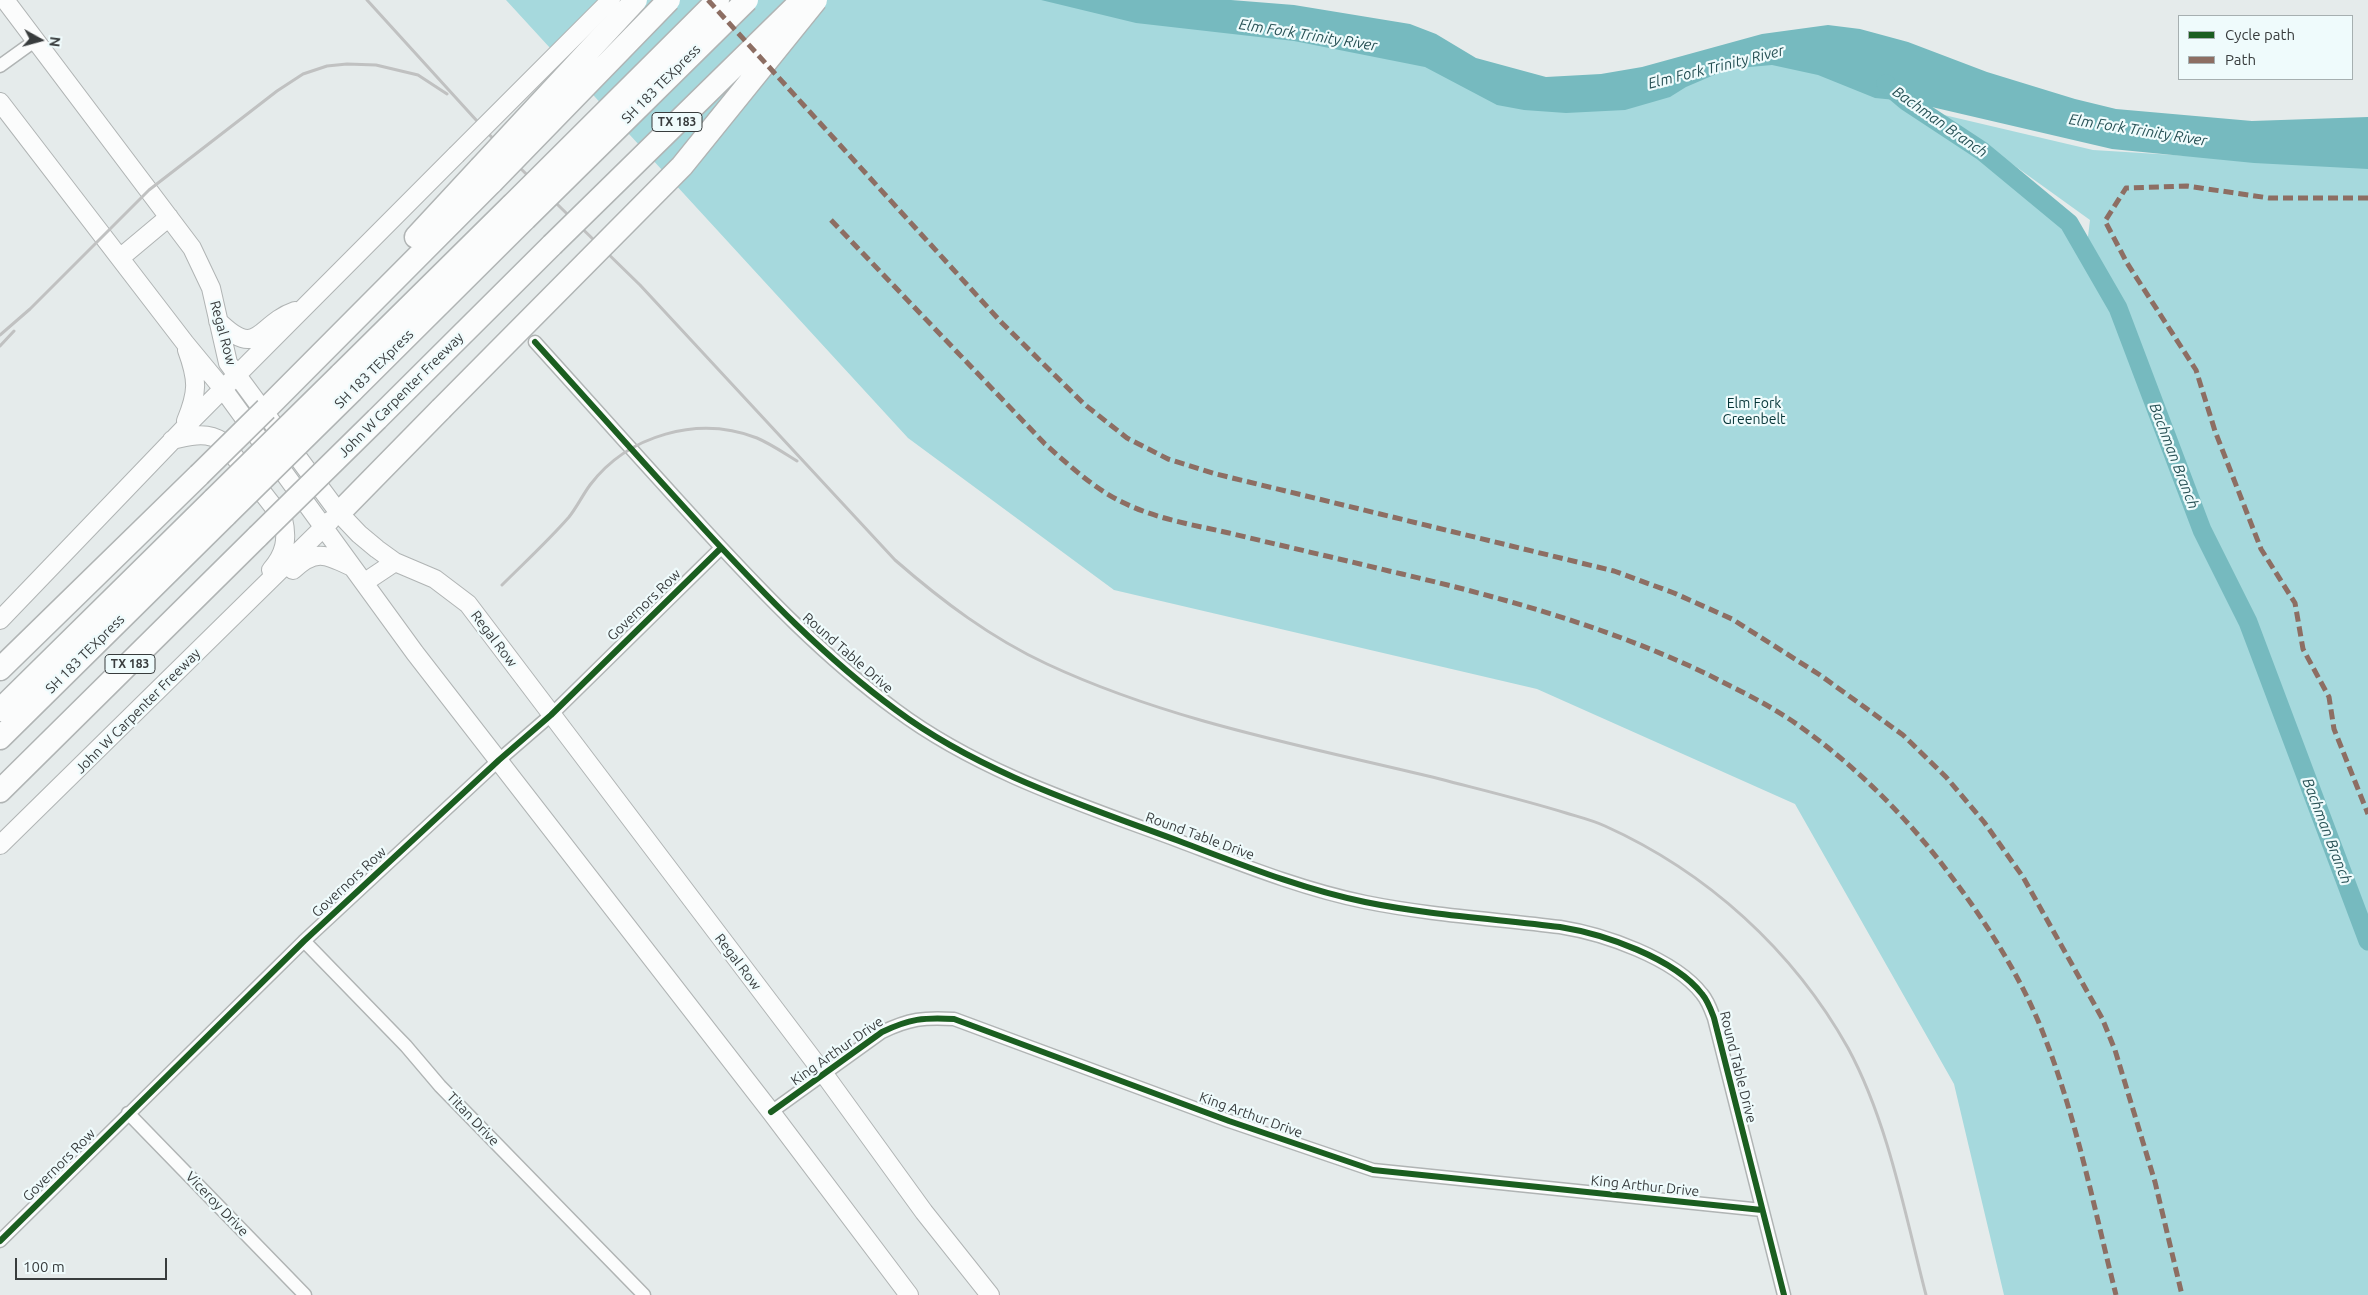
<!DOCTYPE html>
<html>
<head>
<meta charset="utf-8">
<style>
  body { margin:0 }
  #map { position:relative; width:2368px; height:1295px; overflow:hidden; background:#e5ebeb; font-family:Ubuntu,sans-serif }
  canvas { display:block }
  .legend { position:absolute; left:2178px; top:15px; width:175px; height:65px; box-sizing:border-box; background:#effbfc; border:1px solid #a6afb0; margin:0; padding:6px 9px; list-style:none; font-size:15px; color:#383c3d }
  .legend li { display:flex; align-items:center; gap:10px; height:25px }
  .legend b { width:25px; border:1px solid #a6afb0 }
  .north { position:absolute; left:15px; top:15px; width:50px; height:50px; -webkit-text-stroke:4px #effbfc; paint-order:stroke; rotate:97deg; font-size:14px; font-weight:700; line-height:20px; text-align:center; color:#383c3d }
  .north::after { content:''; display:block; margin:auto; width:18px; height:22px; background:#383c3d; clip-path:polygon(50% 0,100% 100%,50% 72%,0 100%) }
  .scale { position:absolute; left:15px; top:1258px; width:152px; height:22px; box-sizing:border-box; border:2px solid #383c3d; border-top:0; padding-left:6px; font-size:15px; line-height:18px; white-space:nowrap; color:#383c3d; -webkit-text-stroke:4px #effbfc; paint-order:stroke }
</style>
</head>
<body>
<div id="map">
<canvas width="2368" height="1295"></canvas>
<ul class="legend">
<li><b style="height:6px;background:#1b5e20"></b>Cycle path</li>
<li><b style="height:6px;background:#8d6e63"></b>Path</li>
</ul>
<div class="north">N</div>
<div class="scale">100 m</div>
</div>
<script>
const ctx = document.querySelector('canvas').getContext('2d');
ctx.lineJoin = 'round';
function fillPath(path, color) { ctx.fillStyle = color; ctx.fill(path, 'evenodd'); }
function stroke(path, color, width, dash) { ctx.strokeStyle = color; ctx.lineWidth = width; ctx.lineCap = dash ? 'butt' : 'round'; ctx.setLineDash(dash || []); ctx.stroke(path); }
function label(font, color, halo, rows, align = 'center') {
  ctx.font = font + ' Ubuntu,sans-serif'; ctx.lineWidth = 4.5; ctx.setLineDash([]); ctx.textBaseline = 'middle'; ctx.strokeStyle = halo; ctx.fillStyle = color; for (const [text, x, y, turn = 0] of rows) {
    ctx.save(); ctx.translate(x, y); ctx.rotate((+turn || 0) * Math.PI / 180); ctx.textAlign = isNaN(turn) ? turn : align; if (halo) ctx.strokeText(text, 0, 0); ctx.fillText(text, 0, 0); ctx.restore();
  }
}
fillPath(new Path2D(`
  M 506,0 L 1093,0 L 1403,50 L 1512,94 L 1797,47 L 1858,60 L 1906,101 L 1982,151 L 2069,223 L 2086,253 L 2090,220 L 1944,115 L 2093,150 L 2368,167 L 2368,1295 L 2004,1295 L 1954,1084 L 1795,804 L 1537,689 L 1114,590 L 908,438 Z`), '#a6d9dd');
fillPath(new Path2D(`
  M 1041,0 L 1231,0 L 1294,5 L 1410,24 L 1436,34 L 1476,58 L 1546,77 L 1601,74 L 1642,67 L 1762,34 L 1828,25 L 1860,29 L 1908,42 L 1987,72 L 2075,99 L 2116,109 L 2252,121 L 2368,117 L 2368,169 L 2254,163 L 2112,149 L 1906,101 L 1875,98 L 1818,75 L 1772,65 L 1728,69 L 1686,87 L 1670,97 L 1625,110 L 1566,113 L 1524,110 L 1497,105 L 1425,67 L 1294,41 L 1136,23 Z`), '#76babf');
stroke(new Path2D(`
  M 1886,84 L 1906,101 L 1982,151 L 2069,223 L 2118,308 L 2202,530 L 2248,622 L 2368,941`), '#76babf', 19);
const street = new Path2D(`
  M 0,66 L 36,40
  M 535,342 C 592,405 647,467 704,529 C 764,594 824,657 896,710 C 979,772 1082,805 1179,841 C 1240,864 1301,889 1365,902 C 1429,915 1496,919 1560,927 C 1604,934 1674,958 1702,994 C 1708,1001 1711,1010 1714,1018 L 1784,1295
  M 304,941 L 406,1046 L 440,1086 L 644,1295
  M 771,1112 L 882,1032 C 909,1019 924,1017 954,1019 L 1229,1121 L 1373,1170 L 1762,1210
  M 128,1113 L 305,1295
  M 0,1241 L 304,941 L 499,760 L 551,715 L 721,548`);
const secondary = new Path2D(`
  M 5,0 L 192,248 L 211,288 L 228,363 L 339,513 L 359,534 L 377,549 L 395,562 L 435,579 L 468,604 L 824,1074 L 924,1212 L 990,1295
  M 0,102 L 185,343 L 223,389 L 415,653 L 771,1112 L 909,1295
  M 120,258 L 169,217
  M 218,321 C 259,361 257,324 295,311
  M 186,421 C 198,392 198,380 187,350
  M 172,440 C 191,436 206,431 223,442 L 283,519 C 288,539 285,554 271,570
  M 293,570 C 316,548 327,555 352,567
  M 365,582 L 395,562
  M 0,620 L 194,418 L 456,155
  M 0,845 L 331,520`);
const highway = new Path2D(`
  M 416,237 L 480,168
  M 340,375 L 512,205
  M 352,391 L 525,219
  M 266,409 L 492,182
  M 377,419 L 552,245
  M 339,513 L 441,409
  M 0,669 L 199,475
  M 0,710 L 214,499
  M 0,738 L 226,515
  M 0,791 L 258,536`);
stroke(street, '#b0b4b4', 15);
stroke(secondary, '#b0b4b4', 20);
stroke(highway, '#b0b4b4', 25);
stroke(street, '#fbfcfc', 12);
stroke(secondary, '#fbfcfc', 18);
stroke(highway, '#fbfcfc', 22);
stroke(new Path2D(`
  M 367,0 L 517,165 L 640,285 L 895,560 C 942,601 991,638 1047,664 C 1171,722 1309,747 1440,779 C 1482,790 1524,800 1566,813 C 1579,817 1592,820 1605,826 C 1707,872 1793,950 1848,1048 C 1888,1122 1905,1214 1926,1295
  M 0,335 L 30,309 L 149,190 L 277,91 L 303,74 L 327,66 L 347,64 L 376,65 L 418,75 L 447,94
  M 0,346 L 14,331
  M 502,585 C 524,563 548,541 569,517 C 577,507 582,496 590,485 C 628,435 698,415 757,438 C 771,444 784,453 797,461`), '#c0c1c1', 3);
const secondaryBridge = new Path2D(`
  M 456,155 L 611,0`);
const highwayBridge = new Path2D(`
  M 480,168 L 636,0
  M 492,182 L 669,0
  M 512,205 L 718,0
  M 525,219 L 747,0
  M 552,245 L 796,6
  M 441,409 L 682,166 L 816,0
  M 199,475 L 266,409
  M 214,499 L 340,375
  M 226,515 L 352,391
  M 258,536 L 377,419`);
stroke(secondaryBridge, '#b0b4b4', 20, []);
stroke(highwayBridge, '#b0b4b4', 25, []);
stroke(secondaryBridge, '#fbfcfc', 18);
stroke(highwayBridge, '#fbfcfc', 22);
stroke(new Path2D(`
  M 708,0 L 1002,323 L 1084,404 L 1127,438 L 1168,459 L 1216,474 L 1614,571 L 1674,593 L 1732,619 L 1820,675 L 1903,735 L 1946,777 L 1984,822 L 2023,877 L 2102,1018 L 2115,1050 L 2155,1182 L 2182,1295
  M 2368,198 L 2269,198 L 2187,186 L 2126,188 L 2105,221 L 2127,263 L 2196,370 L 2215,431 L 2261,549 L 2295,603 L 2303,649 L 2329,697 L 2334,729 L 2368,814
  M 831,220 L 1045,444 C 1069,465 1093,488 1122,502 C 1156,519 1194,525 1229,533 C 1283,546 1336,558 1389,571 C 1498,596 1606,626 1707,674 C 1738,690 1770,705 1798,725 C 1857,767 1908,818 1951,876 C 1985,921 2017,971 2039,1023 C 2075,1110 2093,1204 2116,1295`), '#8d6e63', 5, [10, 5]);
stroke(new Path2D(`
  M 535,342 C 592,405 647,467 704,529 C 764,594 824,657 896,710 C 979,772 1082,805 1179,841 C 1240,864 1301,889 1365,902 C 1429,915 1496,919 1560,927 C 1604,934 1674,958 1702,994 C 1708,1001 1711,1010 1714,1018 L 1784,1295
  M 771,1112 L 882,1032 C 909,1019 924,1017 954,1019 L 1229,1121 L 1373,1170 L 1762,1210
  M 0,1241 L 304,941 L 499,760 L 551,715 L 721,548`), '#1b5e20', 6);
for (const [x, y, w] of [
  [677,122,50],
  [130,664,50]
]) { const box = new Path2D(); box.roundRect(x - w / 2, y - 9.5, w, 19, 4); ctx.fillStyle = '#effbfc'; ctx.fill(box); stroke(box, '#383c3d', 1); }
label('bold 12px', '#383c3d', null, [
  ["TX 183",677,122],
  ["TX 183",130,664]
]);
label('14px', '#383c3d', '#effbfc', [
  ["SH 183 TEXpress",661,84,-45],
  ["Regal Row",223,333,75],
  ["SH 183 TEXpress",374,369,-45],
  ["John W Carpenter Freeway",401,395,-45],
  ["Governors Row",644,605,-44],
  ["Regal Row",494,639,53],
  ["Round Table Drive",848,653,41],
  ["SH 183 TEXpress",85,654,-45],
  ["John W Carpenter Freeway",138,711,-45],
  ["Round Table Drive",1200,836,20],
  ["Governors Row",349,882,-43],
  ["Regal Row",738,962,53],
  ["King Arthur Drive",837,1051,-35],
  ["Round Table Drive",1738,1067,76],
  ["King Arthur Drive",1251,1115,20],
  ["Titan Drive",473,1119,46],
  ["Governors Row",59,1165,-45],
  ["King Arthur Drive",1645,1186,6],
  ["Viceroy Drive",217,1204,46]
]);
label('14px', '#063538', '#effbfc', [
  ["Elm Fork",1754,403],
  ["Greenbelt",1754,419]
]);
label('italic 15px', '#275155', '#effbfc', [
  ["Elm Fork Trinity River",1308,35,9],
  ["Elm Fork Trinity River",1716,67,-14],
  ["Bachman Branch",1940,122,35],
  ["Elm Fork Trinity River",2138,130,9],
  ["Bachman Branch",2174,456,69],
  ["Bachman Branch",2327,831,69]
]);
</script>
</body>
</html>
